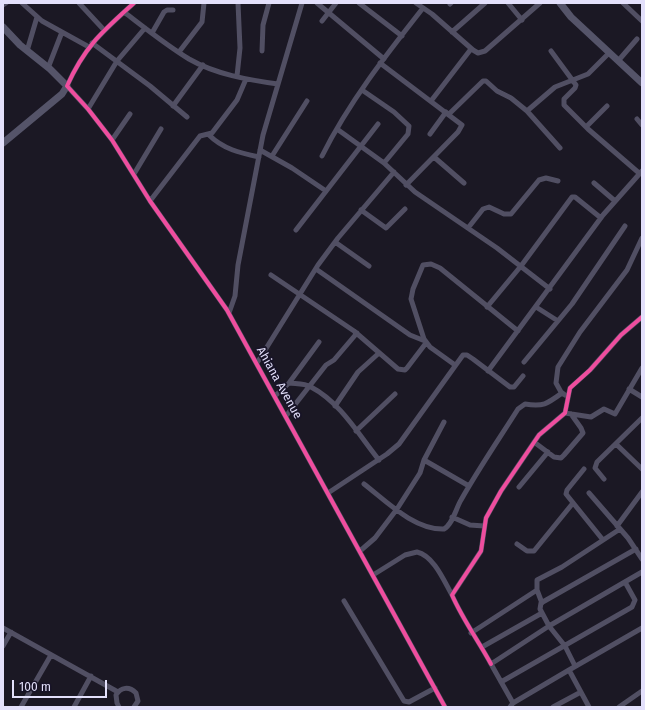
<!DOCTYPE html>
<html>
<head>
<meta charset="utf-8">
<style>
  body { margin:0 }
  #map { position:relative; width:645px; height:710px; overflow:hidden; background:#1b1824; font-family:"Fira Sans",sans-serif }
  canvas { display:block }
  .frame { position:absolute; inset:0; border:4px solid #e3e0fb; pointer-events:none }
  .scale { position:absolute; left:12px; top:680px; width:95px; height:18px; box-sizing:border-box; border:2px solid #e3e0fb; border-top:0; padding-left:5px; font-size:12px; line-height:14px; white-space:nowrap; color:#e3e0fb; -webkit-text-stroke:3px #181428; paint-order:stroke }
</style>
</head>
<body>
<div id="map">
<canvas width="645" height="710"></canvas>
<div class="frame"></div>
<div class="scale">100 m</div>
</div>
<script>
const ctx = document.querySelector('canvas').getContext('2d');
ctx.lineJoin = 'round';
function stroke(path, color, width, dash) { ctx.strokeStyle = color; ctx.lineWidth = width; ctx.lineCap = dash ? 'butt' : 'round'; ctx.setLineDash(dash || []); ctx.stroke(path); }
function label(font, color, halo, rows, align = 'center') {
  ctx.font = font + ' "Fira Sans",sans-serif'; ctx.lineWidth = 3.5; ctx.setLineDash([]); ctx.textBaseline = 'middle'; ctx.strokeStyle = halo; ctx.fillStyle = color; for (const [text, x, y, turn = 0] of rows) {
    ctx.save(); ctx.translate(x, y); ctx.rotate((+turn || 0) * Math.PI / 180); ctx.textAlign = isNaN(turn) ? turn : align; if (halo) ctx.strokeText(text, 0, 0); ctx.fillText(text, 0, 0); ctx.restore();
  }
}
stroke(new Path2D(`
  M 22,3 L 42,21 L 89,47
  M 79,3 L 104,30
  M 134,3 C 102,32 85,46 67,86 L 88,109 L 112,140 L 150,201 L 227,310 L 445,707
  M 317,3 L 384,59
  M 359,3 L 402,36
  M 416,3 L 432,14 L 473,50 L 478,53 L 485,51 L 540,3
  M 508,3 L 522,20
  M 623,3 L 642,21
  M 450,4 L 451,3
  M 3,5 L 6,3
  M 124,12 C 145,28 166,45 189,59 C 215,74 248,80 278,84
  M 322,21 L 336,3
  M 452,32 L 485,3
  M 152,33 L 164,12 L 167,10 L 173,10
  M 92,43 L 150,86 L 187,117
  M 27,51 L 37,17
  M 262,51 L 263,25 L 269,3
  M 551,51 L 576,85 L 575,88 L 564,99 L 564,105 L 588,129 L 639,173
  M 179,52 L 202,22 L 204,3
  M 618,61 L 637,39
  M 380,63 L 462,125 L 458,132 L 406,185
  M 48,68 L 62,32
  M 237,76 L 240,48 L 238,3
  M 362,90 L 394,112 L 409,126 L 408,134 L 384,163
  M 431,101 L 471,49
  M 173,106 L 203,65
  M 88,109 L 117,61 L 145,28
  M 527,111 L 555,87 L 588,74 L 609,53
  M 449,114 L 483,81 L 486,81 L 497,91 L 511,98 L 527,111 L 560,148
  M 637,119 L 642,125
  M 586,127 L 607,106
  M 337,129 L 384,163 L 415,192 L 497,248 L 550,289
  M 430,134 L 446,112
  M 209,135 C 223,149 240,153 259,157
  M 112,140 L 130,114
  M 260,150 L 292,168 L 326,191
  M 272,156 L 307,101
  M 322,156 C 349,102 386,55 423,8
  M 434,157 L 464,183
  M 134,174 L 161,129
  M 594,183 L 615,201
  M 150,201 L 200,136 L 212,133 L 237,100 L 246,79
  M 361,210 L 386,228 L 405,209
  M 468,228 L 483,209 L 489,207 L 504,214 L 511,214 L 539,180 L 546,178 L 558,181
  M 296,230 L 378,124
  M 335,242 L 369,266
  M 316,269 L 410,335 L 425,341
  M 271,275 L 354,331 L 398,369 L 405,370 L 407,368 L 426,343
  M 487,307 L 521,266 L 572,197 L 575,197 L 601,218
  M 536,307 L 558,321
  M 229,313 L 235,296 L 238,265 L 263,135 L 302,3
  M 524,362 L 572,304 L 625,226
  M 257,363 L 318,265 L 338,238 L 394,172
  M 455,365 L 430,347 L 424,339 L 411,299 L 413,289 L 423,265 L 431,264 L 440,268 L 518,331
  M 488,371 L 603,215 L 642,171
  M 289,383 C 296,384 304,383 311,387 C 340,402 359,435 379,460
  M 629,389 L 642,397
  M 565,395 L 561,392 L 556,383 L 558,367 L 580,332 L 627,270 L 642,238
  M 275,396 L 289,383 L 319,342
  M 335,406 L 358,372 L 379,353
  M 565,413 L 591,417 L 604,409 L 615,414 L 642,368
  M 286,416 L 326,365 L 334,360 L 357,333
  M 356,431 L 395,394
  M 534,442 L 554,457 L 561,458 L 564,455 L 583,433 L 581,428 L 571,414
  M 616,444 L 642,469
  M 424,460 L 469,486
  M 584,469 L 567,490 L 566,494 L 603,540
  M 604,479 L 595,468 L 597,462 L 642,418
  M 364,484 C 386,501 414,530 444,529 C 453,524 456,508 461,500 C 479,468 499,439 518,409 L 525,404 C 543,407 547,404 562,393
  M 519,487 L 548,452
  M 328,493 L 387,454 L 399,444 L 463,355 L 467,355 L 473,359 L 510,387 L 514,387 L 523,376
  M 589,493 L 628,538 L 642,559
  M 452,517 L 470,525 L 484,526
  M 617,526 L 642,492
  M 517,544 L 527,551 L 534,551 L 573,503
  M 636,549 L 541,603 L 540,609 L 549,626 L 642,572
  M 360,551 L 375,538 L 397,509 L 420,473 L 424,460 L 444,422
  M 373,575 L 405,555 L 417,552 C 434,556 444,581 452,595
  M 344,601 L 404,701 L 409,702 L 435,688
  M 542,603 L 537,590 L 537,580 L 562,567 L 620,529
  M 3,628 L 118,692
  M 471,633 L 537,590
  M 3,646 L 11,632
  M 482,647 L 542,613
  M 491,664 C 478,640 463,620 452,595 L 481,551 L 486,518 L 501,491 L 539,435 L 565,413 L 570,388 L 590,370 L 621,335 L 642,317
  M 569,670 L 642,628
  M 501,682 L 632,607 L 635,600 L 625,582
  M 513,703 L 491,664 L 549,626 L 565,646 L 575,666
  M 21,707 L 51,655
  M 74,707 L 91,676
  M 119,707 L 117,703 L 116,695 C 121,687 129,686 136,693 L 138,701 L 134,707
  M 510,707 L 513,703 L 569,670 L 589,707
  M 553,707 L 581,692
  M 619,707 L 642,691`), '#514f63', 5);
stroke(new Path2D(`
  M 560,3 L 571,17 L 642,83
  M 3,27 L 20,45 L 50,69 L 67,86 L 62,94 L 3,143`), '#555469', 7);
stroke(new Path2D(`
  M 134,3 C 102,32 85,46 67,86 L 88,109 L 112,140 L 150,201 L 227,310 L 445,707
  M 491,664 C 478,640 463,620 452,595 L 481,551 L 486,518 L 501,491 L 539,435 L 565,413 L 570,388 L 590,370 L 621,335 L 642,317`), '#ef4d9e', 4);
label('12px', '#e3e0fb', '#181428', [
  ["Ahiana Avenue",279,383,61]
]);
</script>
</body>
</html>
